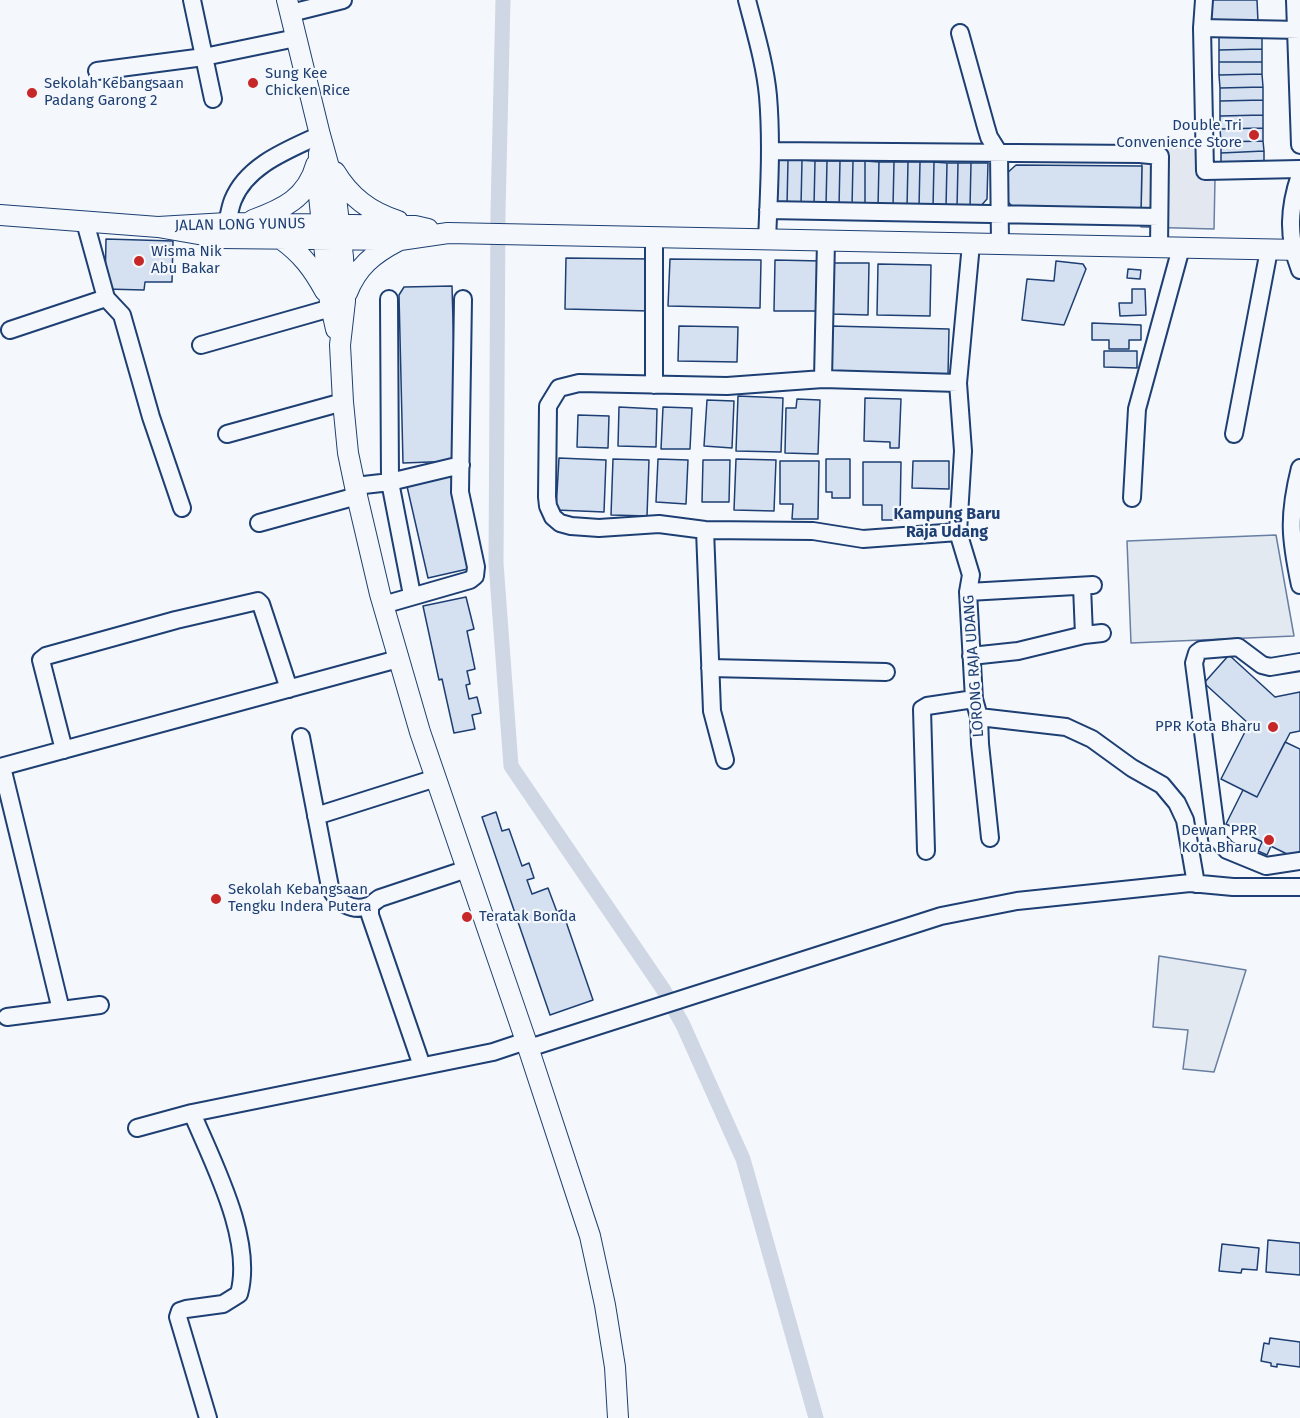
<!DOCTYPE html>
<html>
<head>
<meta charset="utf-8">
<style>
  body { margin:0 }
  canvas { display:block; background:#f4f7fb }
</style>
</head>
<body>
<canvas width="1300" height="1418"></canvas>
<script>
const ctx = document.querySelector('canvas').getContext('2d');
ctx.lineJoin = 'round';
function fillPath(path, color) { ctx.fillStyle = color; ctx.fill(path, 'evenodd'); }
function stroke(path, color, width, dash) { ctx.strokeStyle = color; ctx.lineWidth = width; ctx.lineCap = dash ? 'butt' : 'round'; ctx.setLineDash(dash || []); ctx.stroke(path); }
function label(font, color, halo, rows, align = 'center') {
  ctx.font = font + ' "Fira Sans",sans-serif'; ctx.lineWidth = 4.5; ctx.setLineDash([]); ctx.textBaseline = 'middle'; ctx.strokeStyle = halo; ctx.fillStyle = color; for (const [text, x, y, turn = 0] of rows) {
    ctx.save(); ctx.translate(x, y); ctx.rotate((+turn || 0) * Math.PI / 180); ctx.textAlign = isNaN(turn) ? turn : align; if (halo) ctx.strokeText(text, 0, 0); ctx.fillText(text, 0, 0); ctx.restore();
  }
}
const green = new Path2D(`
  M 1276,535 L 1294,636 L 1131,643 L 1127,541 Z
  M 1159,956 L 1246,970 L 1214,1072 L 1183,1069 L 1188,1030 L 1153,1027 Z`);
fillPath(green, '#e3e9f0');
stroke(green, '#687fa3', 1.5);
const parking = new Path2D(`
  M 1142,147 L 1202,148 L 1215,179 L 1214,229 L 1141,227 Z`);
fillPath(parking, '#e3e8f0');
stroke(parking, '#687fa3', 1.5);
stroke(new Path2D(`
  M 503,0 L 498,212 L 496,563 L 511,766 L 663,989 L 683,1025 L 743,1159 L 816,1418`), '#cfd7e4', 15);
const building = new Path2D(`
  M 1211,0 L 1257,0 L 1258,22 L 1210,21 Z
  M 1219,36 L 1262,37 L 1262,49 L 1219,50 Z
  M 1262,49 L 1262,62 L 1219,62 L 1219,50 Z
  M 1219,62 L 1262,62 L 1262,74 L 1219,75 Z
  M 1262,74 L 1263,87 L 1220,88 L 1219,75 Z
  M 1263,87 L 1263,100 L 1220,101 L 1220,88 Z
  M 1263,100 L 1263,115 L 1220,116 L 1220,101 Z
  M 1263,115 L 1263,128 L 1220,129 L 1220,116 Z
  M 1263,128 L 1263,141 L 1221,142 L 1220,129 Z
  M 1263,141 L 1264,151 L 1221,153 L 1221,142 Z
  M 1264,151 L 1264,163 L 1221,164 L 1221,153 Z
  M 778,160 L 788,160 L 787,206 L 777,206 Z
  M 788,160 L 802,160 L 801,206 L 787,206 Z
  M 802,160 L 815,161 L 814,206 L 801,206 Z
  M 815,161 L 827,161 L 826,206 L 814,206 Z
  M 827,161 L 840,161 L 839,207 L 826,206 Z
  M 840,161 L 853,161 L 852,207 L 839,207 Z
  M 853,161 L 865,161 L 865,207 L 852,207 Z
  M 865,161 L 879,162 L 878,207 L 865,207 Z
  M 879,162 L 894,162 L 893,207 L 878,207 Z
  M 894,162 L 908,162 L 907,208 L 893,207 Z
  M 908,162 L 920,162 L 919,208 L 907,208 Z
  M 920,162 L 934,162 L 933,208 L 919,208 Z
  M 934,162 L 947,163 L 946,208 L 933,208 Z
  M 947,163 L 958,163 L 957,208 L 946,208 Z
  M 958,163 L 971,163 L 970,208 L 957,208 Z
  M 971,163 L 988,163 L 987,199 L 979,208 L 970,208 Z
  M 1016,165 L 1142,166 L 1141,212 L 1016,210 L 1006,200 L 1005,175 Z
  M 106,239 L 173,241 L 172,282 L 145,282 L 144,290 L 105,289 Z
  M 566,258 L 651,259 L 650,311 L 565,309 Z
  M 670,259 L 761,260 L 760,308 L 668,306 Z
  M 775,260 L 822,261 L 821,311 L 774,311 Z
  M 1056,261 L 1083,264 L 1086,269 L 1064,325 L 1022,320 L 1027,279 L 1054,281 Z
  M 832,263 L 869,263 L 868,315 L 831,314 Z
  M 878,264 L 931,265 L 930,316 L 877,315 Z
  M 1128,269 L 1141,270 L 1140,279 L 1127,278 Z
  M 452,286 L 457,461 L 403,463 L 399,295 L 404,287 Z
  M 1132,289 L 1145,289 L 1146,315 L 1120,316 L 1119,303 L 1132,303 Z
  M 1092,323 L 1141,325 L 1141,340 L 1129,340 L 1129,349 L 1109,349 L 1109,340 L 1092,340 Z
  M 679,326 L 738,327 L 737,362 L 678,361 Z
  M 831,326 L 949,329 L 948,375 L 830,372 Z
  M 1104,351 L 1137,351 L 1137,368 L 1104,367 Z
  M 738,396 L 783,398 L 781,452 L 736,451 Z
  M 865,398 L 901,399 L 899,448 L 890,448 L 890,442 L 864,441 Z
  M 797,399 L 820,400 L 818,454 L 785,453 L 786,408 L 796,408 Z
  M 707,400 L 734,401 L 732,448 L 704,446 Z
  M 619,407 L 657,409 L 656,447 L 618,446 Z
  M 663,407 L 692,408 L 690,449 L 661,449 Z
  M 578,415 L 609,416 L 608,448 L 577,447 Z
  M 559,458 L 606,460 L 604,512 L 556,510 Z
  M 613,459 L 649,460 L 647,516 L 611,515 Z
  M 658,459 L 688,460 L 686,504 L 656,502 Z
  M 736,459 L 776,460 L 774,511 L 734,510 Z
  M 826,459 L 850,459 L 850,498 L 832,498 L 832,492 L 826,492 Z
  M 703,460 L 730,460 L 729,502 L 702,502 Z
  M 780,461 L 819,461 L 818,519 L 792,519 L 793,504 L 780,504 Z
  M 913,461 L 949,461 L 949,489 L 912,488 Z
  M 863,462 L 901,462 L 900,520 L 882,520 L 882,505 L 863,505 Z
  M 450,472 L 472,568 L 428,578 L 406,482 Z
  M 466,597 L 474,629 L 467,631 L 475,669 L 467,671 L 470,684 L 466,685 L 469,699 L 477,697 L 481,713 L 472,715 L 475,729 L 454,733 L 442,679 L 439,680 L 423,606 Z
  M 1229,655 L 1275,697 L 1300,692 L 1300,731 L 1290,733 L 1257,797 L 1221,779 L 1249,724 L 1204,683 Z
  M 1285,742 L 1300,749 L 1300,854 L 1289,855 L 1226,824 L 1243,790 L 1257,797 Z
  M 496,812 L 502,831 L 509,829 L 522,866 L 529,863 L 534,878 L 527,880 L 532,894 L 548,888 L 557,912 L 562,910 L 593,1000 L 550,1015 L 482,817 Z
  M 1262,842 L 1271,846 L 1267,855 L 1258,851 Z
  M 1268,1240 L 1300,1243 L 1300,1275 L 1266,1272 Z
  M 1222,1244 L 1259,1248 L 1257,1270 L 1242,1269 L 1241,1273 L 1219,1271 Z
  M 1270,1338 L 1300,1342 L 1300,1367 L 1277,1364 L 1277,1367 L 1271,1366 L 1271,1363 L 1261,1361 L 1264,1343 L 1269,1344 Z`);
fillPath(building, '#d5e0f0');
stroke(building, '#1d3f73', 1.5);
const minor = new Path2D(`
  M 192,0 L 213,99
  M 747,0 C 755,31 765,64 768,96 C 772,144 769,192 767,240
  M 1204,0 L 1202,28 L 1205,171 L 1300,169
  M 1295,0 L 1300,145
  M 291,13 L 343,0
  M 1202,28 L 1300,30
  M 960,33 L 986,127 L 989,137 L 999,153 L 1000,244
  M 97,71 L 204,57 L 296,38
  M 770,151 L 1140,154 L 1160,156 L 1159,248
  M 1300,175 C 1289,207 1287,237 1300,270
  M 768,210 L 1159,217
  M 85,222 L 106,298 L 122,315 L 151,417 L 182,508
  M 227,223 C 229,216 230,207 233,200 C 247,165 288,150 320,135
  M 971,244 L 958,383 L 963,451 L 958,532 L 971,575 L 968,592 L 974,699 L 979,717 L 980,744 L 990,838
  M 389,299 L 390,482 L 461,465
  M 10,330 L 106,298
  M 201,345 L 331,308
  M 823,379 L 826,241
  M 654,385 L 654,237
  M 227,434 L 343,402
  M 1234,434 L 1269,250
  M 1300,468 C 1288,516 1290,538 1300,585
  M 355,486 L 390,482 L 412,595
  M 1132,498 L 1137,409 L 1181,248
  M 259,523 L 357,496
  M 705,530 L 712,711 L 725,760
  M 958,532 L 863,539 L 813,531 L 705,530 L 659,524 L 599,528 L 571,526 L 560,523 L 553,517 L 548,506 L 547,497 L 548,406 L 559,388 L 579,383 L 727,386 L 823,379 L 958,383
  M 1082,586 L 1084,635
  M 968,592 L 1093,585
  M 383,605 L 470,580 L 475,576 L 476,567 L 460,492 L 463,299
  M 971,656 L 1018,651 L 1084,635 L 1102,633
  M 1300,662 L 1270,667 L 1262,665 L 1238,647 L 1201,650 L 1197,653 L 1194,663 L 1217,839 L 1227,850 L 1266,866 L 1300,861
  M 710,668 L 886,672
  M 979,717 L 1066,727 L 1092,739 L 1132,768 L 1162,785 L 1177,803 L 1185,820 L 1196,884
  M 301,737 L 330,887 C 336,902 352,912 368,906 C 372,905 376,900 380,898 L 467,869
  M 64,750 L 41,660 L 46,656 L 176,620 L 258,601 L 261,604 L 289,689
  M 0,767 L 398,659
  M 2,767 L 61,1010
  M 316,816 L 436,778
  M 926,851 L 922,709 L 927,706 L 974,699
  M 370,906 L 370,915 L 422,1066
  M 7,1017 L 100,1005
  M 529,1048 L 941,916 L 1017,901 L 1190,883 L 1233,887 L 1300,887
  M 192,1113 C 213,1163 254,1240 239,1294 L 223,1304 L 186,1309 L 180,1311 L 178,1317 L 208,1418
  M 137,1128 L 192,1113 L 493,1052 L 526,1041`);
const major = new Path2D(`
  M 287,0 L 320,135 L 335,189 L 343,257 L 345,301 L 340,345 L 343,402 L 348,453 L 357,496 L 380,594 L 420,732 L 526,1041 L 590,1236 L 605,1305 L 615,1367 L 618,1418
  M 319,153 L 318,186 L 330,302 L 336,329
  M 335,172 C 350,197 370,212 398,221
  M 0,215 L 158,227 L 227,223 L 415,226 L 428,229
  M 253,220 C 283,209 307,198 316,165
  M 158,227 L 221,238 L 400,240 L 448,233 L 1300,250
  M 281,239 C 301,253 313,269 325,291
  M 347,293 C 357,267 373,254 398,241`);
stroke(minor, '#1d3f73', 20);
stroke(major, '#1d3f73', 22);
stroke(minor, '#f4f7fb', 16);
stroke(major, '#f4f7fb', 20);
for (const [x, y, r, color] of [
  [253,83,6,"#c62828"],
  [32,93,6,"#c62828"],
  [1254,135,6,"#c62828"],
  [139,261,6,"#c62828"],
  [1273,727,6,"#c62828"],
  [1269,840,6,"#c62828"],
  [216,899,6,"#c62828"],
  [467,917,6,"#c62828"]
]) { const dot = new Path2D(); dot.arc(x, y, r, 0, 2 * Math.PI); ctx.fillStyle = color; ctx.fill(dot); stroke(dot, '#f4f7fb', 2); }
label('15px', '#1d3f73', '#f4f7fb', [
  ["Sung Kee",265,74],
  ["Chicken Rice",265,91],
  ["Sekolah Kebangsaan",44,84],
  ["Padang Garong 2",44,101],
  ["Double Tri",1242,126,"right"],
  ["Convenience Store",1242,143,"right"],
  ["Wisma Nik",151,252],
  ["Abu Bakar",151,269],
  ["PPR Kota Bharu",1261,727,"right"],
  ["Dewan PPR",1257,831,"right"],
  ["Kota Bharu",1257,848,"right"],
  ["Sekolah Kebangsaan",228,890],
  ["Tengku Indera Putera",228,907],
  ["Teratak Bonda",479,917]
], 'left');
label('15px', '#1d3f73', '#f4f7fb', [
  ["JALAN LONG YUNUS",240,225,-1],
  ["LORONG RAJA UDANG",974,666,-94]
]);
label('bold 16px', '#1d3f73', '#f4f7fb', [
  ["Kampung Baru",947,515],
  ["Raja Udang",947,533]
]);
</script>
</body>
</html>
